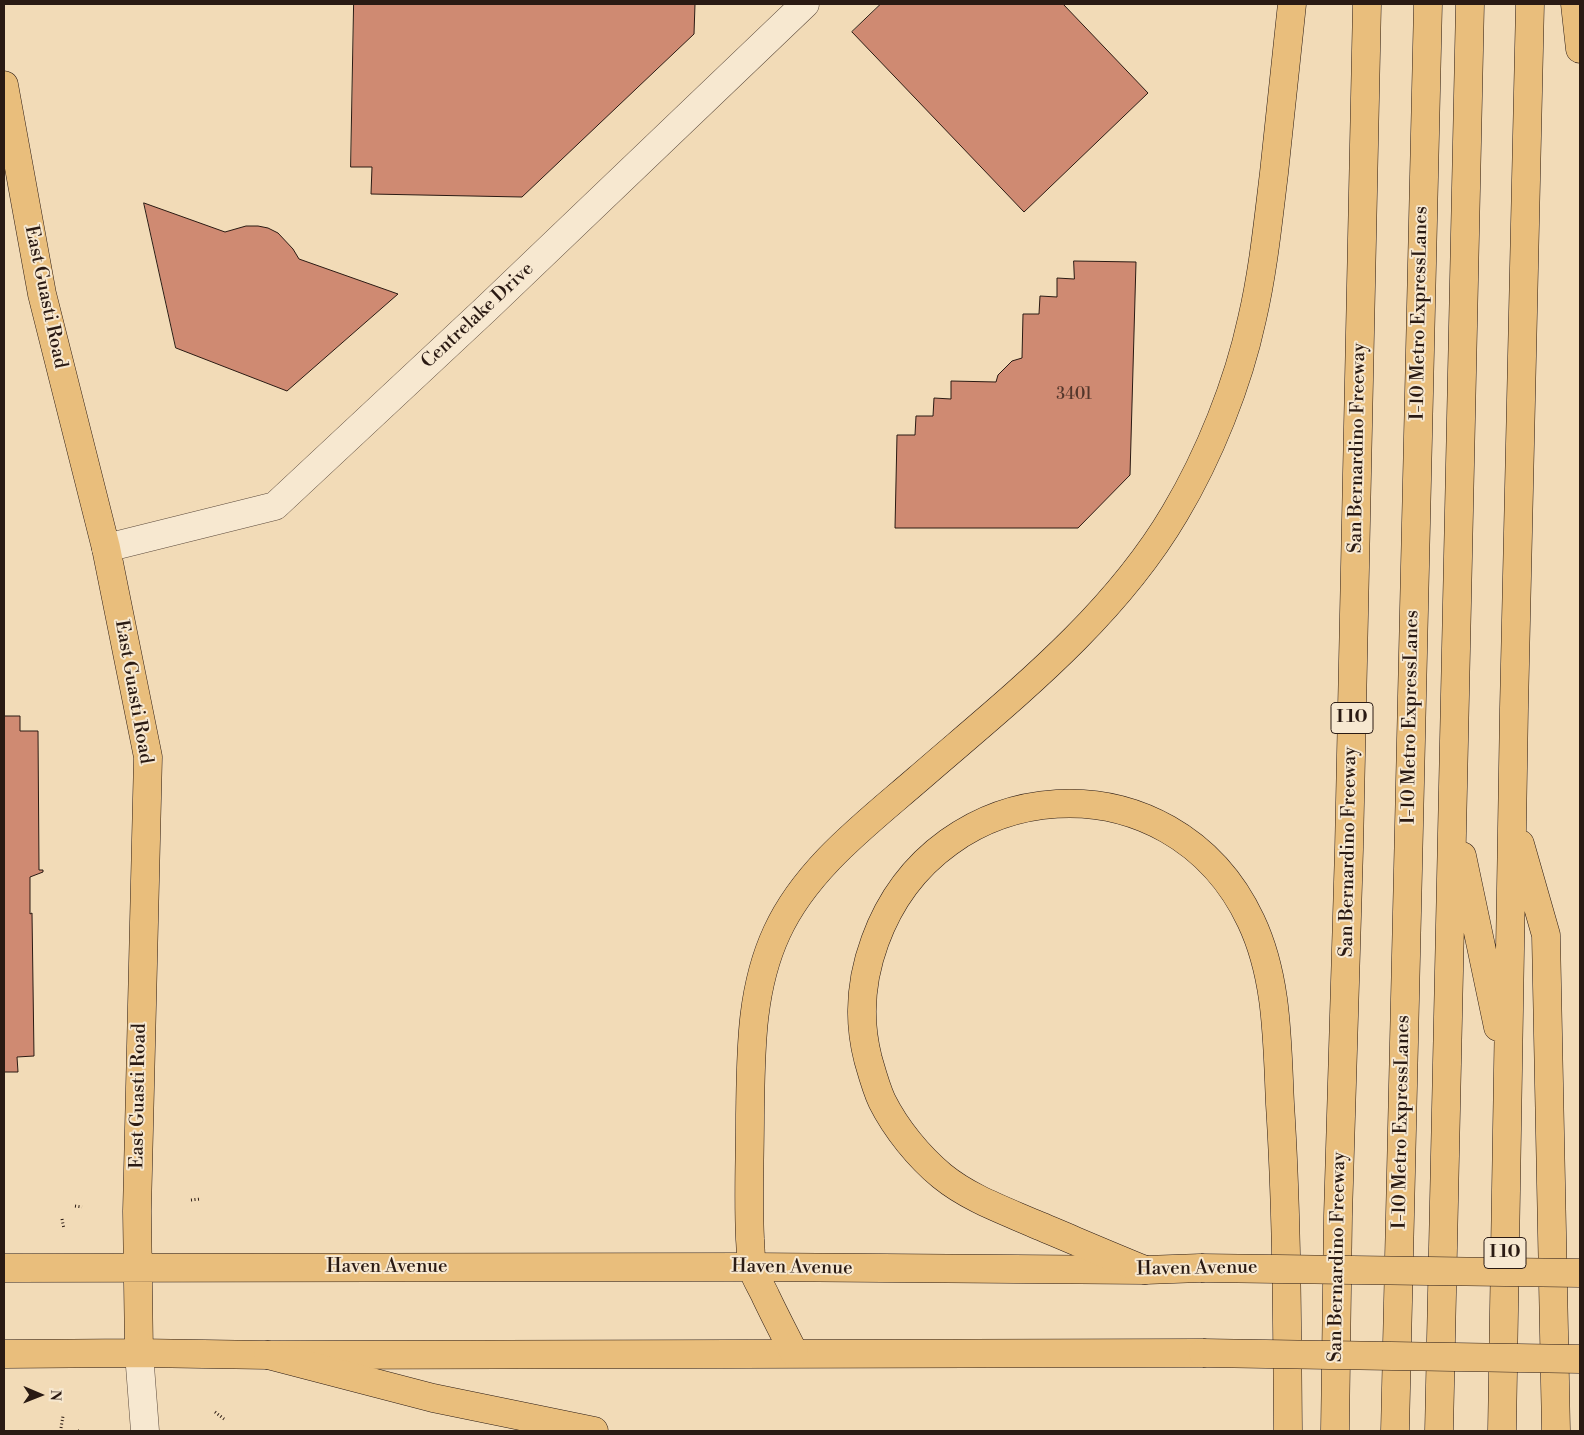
<!DOCTYPE html>
<html>
<head>
<meta charset="utf-8">
<style>
  body { margin:0 }
  #map { position:relative; width:1584px; height:1435px; overflow:hidden; background:#f2dbb7; font-family:"Libre Bodoni",serif }
  canvas { display:block }
  .frame { position:absolute; inset:0; border:5px solid #2a1a13; pointer-events:none }
  .north { position:absolute; left:15px; top:1370px; width:50px; height:50px; -webkit-text-stroke:4px #f7e8d0; paint-order:stroke; rotate:91deg; font-size:14px; font-weight:700; line-height:20px; text-align:center; color:#2a1a13 }
  .north::after { content:''; display:block; margin:auto; width:18px; height:22px; background:#2a1a13; clip-path:polygon(50% 0,100% 100%,50% 72%,0 100%) }
</style>
</head>
<body>
<div id="map">
<canvas width="1584" height="1435"></canvas>
<div class="frame"></div>
<div class="north">N</div>
</div>
<script>
const ctx = document.querySelector('canvas').getContext('2d');
ctx.lineJoin = 'round';
function fillPath(path, color) { ctx.fillStyle = color; ctx.fill(path, 'evenodd'); }
function stroke(path, color, width, dash) { ctx.strokeStyle = color; ctx.lineWidth = width; ctx.lineCap = dash ? 'butt' : 'round'; ctx.setLineDash(dash || []); ctx.stroke(path); }
function label(font, color, halo, rows, align = 'center') {
  ctx.font = font + ' "Libre Bodoni",serif'; ctx.lineWidth = 4; ctx.setLineDash([]); ctx.textBaseline = 'middle'; ctx.strokeStyle = halo; ctx.fillStyle = color; for (const [text, x, y, turn = 0] of rows) {
    ctx.save(); ctx.translate(x, y); ctx.rotate((+turn || 0) * Math.PI / 180); ctx.textAlign = isNaN(turn) ? turn : align; if (halo) ctx.strokeText(text, 0, 0); ctx.fillText(text, 0, 0); ctx.restore();
  }
}
const building = new Path2D(`
  M 354,4 L 695,4 L 694,34 L 522,197 L 371,194 L 372,167 L 351,167 Z
  M 881,4 L 1063,4 L 1148,93 L 1024,212 L 852,32 Z
  M 144,203 L 225,232 L 246,226 L 258,226 L 268,228 L 278,233 L 293,249 L 299,259 L 398,294 L 287,391 L 176,348 Z
  M 1074,261 L 1136,262 L 1130,475 L 1078,528 L 895,528 L 897,435 L 915,435 L 916,416 L 933,416 L 934,398 L 951,399 L 951,381 L 996,382 L 998,375 L 1012,361 L 1022,358 L 1023,314 L 1039,314 L 1040,296 L 1057,297 L 1057,278 L 1074,279 Z
  M 4,716 L 20,716 L 20,731 L 38,731 L 39,870 L 43,870 L 43,872 L 30,877 L 30,914 L 32,913 L 34,1056 L 17,1057 L 18,1072 L 4,1072 Z`);
fillPath(building, '#cf8a72');
stroke(building, '#2a1a13', 1);
const minor = new Path2D(`
  M 106,548 L 275,506 L 486,309 L 805,4
  M 139,1353 L 145,1431`);
const major = new Path2D(`
  M 4,85 L 42,294 L 106,548 L 148,757 L 137,1211 L 139,1353
  M 4,1268 L 752,1267 L 1145,1270 L 1201,1268
  M 4,1354 L 139,1353 L 268,1355 L 1203,1353`);
const highway = new Path2D(`
  M 1575,4 L 1580,49
  M 1520,844 L 1546,935 L 1556,1431
  M 1462,856 L 1498,1027
  M 1145,1270 C 1108,1255 1071,1239 1035,1224 C 1003,1210 969,1198 942,1176 C 919,1157 896,1129 882,1101 C 876,1088 872,1073 868,1059 C 858,1020 861,979 875,941 C 937,770 1172,753 1251,921 C 1278,978 1277,1042 1280,1104 C 1287,1213 1287,1322 1288,1431
  M 794,1353 C 785,1335 775,1316 766,1297 C 762,1288 756,1279 753,1270 C 750,1260 751,1249 750,1239 C 748,1198 750,1156 750,1115 C 751,1053 750,990 777,932 C 806,869 866,824 918,779 C 1010,699 1112,620 1175,513 C 1209,456 1238,384 1252,319 C 1263,272 1268,222 1274,173 C 1280,117 1286,60 1292,4
  M 268,1355 L 433,1398 L 594,1431
  M 1335,1431 L 1338,1216 L 1349,849 L 1367,4
  M 1395,1431 L 1428,4
  M 1439,1431 L 1470,4
  M 1502,1431 L 1514,708 L 1530,4`);
stroke(minor, '#5c4a3c', 29);
stroke(major, '#2a1a13', 29);
stroke(highway, '#2a1a13', 29);
stroke(new Path2D(`
  M 191,1200 L 200,1199
  M 75,1206 L 82,1207
  M 62,1219 L 64,1229
  M 215,1412 L 224,1419
  M 61,1428 L 63,1416
  M 78,1431 L 79,1431`), '#2a1a13', 3, [1, 2.5]);
stroke(minor, '#f7e8d0', 28);
stroke(major, '#e9be7c', 28);
stroke(highway, '#e9be7c', 28);
const majorBridge = new Path2D(`
  M 1201,1268 L 1580,1273
  M 1203,1353 L 1580,1359`);
stroke(majorBridge, '#2a1a13', 29, []);
stroke(majorBridge, '#e9be7c', 28);
label('16px', '#53362b', null, [
  ["3401",1074,395]
]);
for (const [x, y, w] of [
  [1352,718,42],
  [1505,1253,42]
]) { const box = new Path2D(); box.roundRect(x - w / 2, y - 15.5, w, 31, 4); ctx.fillStyle = '#f7e8d0'; ctx.fill(box); stroke(box, '#2a1a13', 1); }
label('bold 18px', '#2a1a13', null, [
  ["I 10",1352,718],
  ["I 10",1505,1253]
]);
label('19px', '#2a1a13', '#f7e8d0', [
  ["East Guasti Road",45,297,78],
  ["I-10 Metro ExpressLanes",1420,313,-89],
  ["Centrelake Drive",478,316,-43],
  ["San Bernardino Freeway",1358,448,-89],
  ["East Guasti Road",133,692,80],
  ["I-10 Metro ExpressLanes",1411,717,-89],
  ["San Bernardino Freeway",1349,852,-89],
  ["East Guasti Road",139,1096,-89],
  ["I-10 Metro ExpressLanes",1402,1122,-89],
  ["San Bernardino Freeway",1338,1257,-89],
  ["Haven Avenue",387,1267],
  ["Haven Avenue",792,1268,1],
  ["Haven Avenue",1197,1269,-1]
]);
</script>
</body>
</html>
